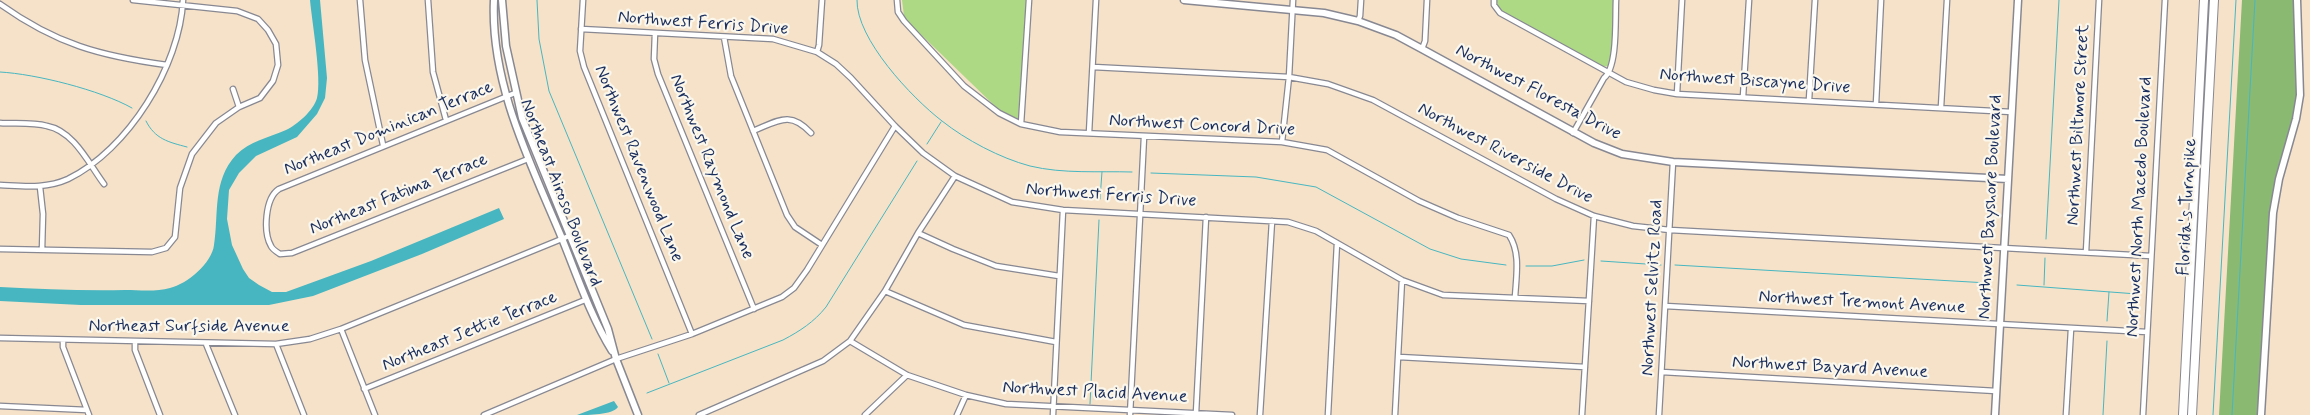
<!DOCTYPE html>
<html>
<head>
<meta charset="utf-8">
<style>
  body { margin:0 }
  canvas { display:block; background:#f5e2c8 }
</style>
</head>
<body>
<canvas width="2310" height="415"></canvas>
<script>
const ctx = document.querySelector('canvas').getContext('2d');
ctx.lineJoin = 'round';
function fillPath(path, color) { ctx.fillStyle = color; ctx.fill(path, 'evenodd'); }
function stroke(path, color, width, dash) { ctx.strokeStyle = color; ctx.lineWidth = width; ctx.lineCap = dash ? 'butt' : 'round'; ctx.setLineDash(dash || []); ctx.stroke(path); }
function label(font, color, halo, rows, align = 'center') {
  ctx.font = font + ' Mynerve,sans-serif'; ctx.lineWidth = 4.5; ctx.setLineDash([]); ctx.textBaseline = 'middle'; ctx.strokeStyle = halo; ctx.fillStyle = color; for (const [text, x, y, turn = 0] of rows) {
    ctx.save(); ctx.translate(x, y); ctx.rotate((+turn || 0) * Math.PI / 180); ctx.textAlign = isNaN(turn) ? turn : align; if (halo) ctx.strokeText(text, 0, 0); ctx.fillText(text, 0, 0); ctx.restore();
  }
}
fillPath(new Path2D(`
  M 902,0 L 1026,0 L 1019,119 L 1000,111 L 908,22 L 904,16 Z
  M 1496,0 L 1614,0 L 1611,62 L 1609,66 L 1602,67 L 1500,10 Z`), '#add985');
fillPath(new Path2D(`
  M 2242,0 L 2295,0 L 2297,94 L 2294,119 L 2276,178 L 2271,213 L 2259,415 L 2219,415 Z`), '#8ab972');
fillPath(new Path2D(`
  M 310,0 L 320,0 L 327,78 L 325,98 L 317,114 L 297,137 L 256,156 L 239,173 L 229,190 L 227,219 L 232,245 L 243,269 L 249,278 L 259,285 L 272,292 L 286,292 L 371,261 L 499,208 L 504,219 L 422,254 L 313,296 L 269,305 L 81,305 L 0,301 L 0,287 C 42,289 83,291 125,290 C 139,290 156,292 170,288 C 187,284 212,263 214,245 C 219,214 212,181 236,155 C 250,141 268,138 286,130 C 297,125 314,110 317,98 C 322,79 312,22 310,0 Z
  M 614,401 L 618,407 C 612,415 589,415 577,415 Z`), '#47b6c1');
stroke(new Path2D(`
  M 537,0 L 539,39 L 549,91 L 652,339
  M 857,0 C 856,39 912,98 942,121 C 966,140 1000,158 1030,166 C 1063,174 1099,171 1132,172
  M 0,72 C 36,74 100,90 132,108
  M 146,121 C 155,139 168,142 187,147
  M 927,144 L 941,122
  M 1151,173 L 1256,177 L 1316,187 L 1430,249 L 1461,259 L 1506,265
  M 1100,199 L 1102,172
  M 2046,239 L 2059,0
  M 1601,261 L 1661,265
  M 1675,265 L 1988,283
  M 1526,266 L 1552,266 L 1584,260
  M 2017,285 L 2137,294
  M 2044,285 L 2045,258
  M 2107,321 L 2109,292
  M 658,354 L 669,383
  M 647,393 L 783,340 C 800,331 814,322 826,307 L 917,161
  M 1090,404 L 1099,220
  M 2103,415 L 2107,341
  M 2213,415 L 2236,0
  M 2232,415 L 2255,0`), '#47b6c1', 1);
const street = new Path2D(`
  M 360,0 L 365,60 L 383,145
  M 428,0 L 433,72 L 446,120
  M 583,0 L 580,51 L 584,67 L 692,334
  M 897,0 L 898,12 L 904,21 L 964,86 L 999,113 L 1021,124 L 1060,132 L 1282,142 L 1327,150 L 1419,201 L 1458,218 L 1509,235 C 1521,253 1516,277 1515,298
  M 1494,0 L 1494,5 L 1500,13 L 1626,82 L 1654,90 L 1677,94 L 2012,112
  M 0,4 C 56,44 100,56 167,65
  M 1358,21 L 1360,16 L 1361,0
  M 581,29 L 773,39 L 817,52 L 836,64 L 851,78 L 895,126 L 923,153 L 955,176 L 1012,202 L 1063,210 L 1288,222 L 1316,231 L 1402,280 L 1443,295 L 1589,301
  M 655,33 L 654,59 L 658,74 L 754,309
  M 724,37 L 731,76 L 787,215 L 795,227 L 822,245
  M 1422,49 L 1425,41 L 1427,0
  M 817,52 L 819,45 L 822,0
  M 1093,67 L 1289,77 L 1328,84 L 1373,100 L 1556,199 L 1594,216 L 1633,226 L 1670,230 L 2151,256
  M 233,89 L 239,107
  M 515,93 L 279,189 C 265,198 263,232 271,246 C 272,249 277,252 280,254 L 292,253 L 528,159
  M 1677,94 L 1682,0
  M 1743,97 L 1749,0
  M 1809,100 L 1815,0
  M 1876,104 L 1881,0
  M 1941,107 L 1947,0
  M 0,123 C 15,124 33,122 47,126 C 74,131 89,164 104,184
  M 1021,124 L 1029,0
  M 753,131 C 778,121 790,110 811,133
  M 1089,133 L 1096,0
  M 1573,133 L 1604,78 C 1618,67 1615,18 1616,0
  M 1282,142 L 1289,77 L 1293,0
  M 0,185 C 23,186 46,189 68,179 C 128,150 180,66 183,0
  M 40,187 L 43,214 L 42,250
  M 918,233 L 953,249 L 996,266 L 1059,276
  M 0,249 L 152,252 L 166,248 L 175,237 L 180,188 L 192,154 L 216,123 L 239,107 L 260,98 L 273,81 L 278,65 L 276,44 L 268,30 L 258,19 L 237,11 L 133,0
  M 2086,252 L 2099,0
  M 885,291 L 964,325 L 1056,342
  M 1665,306 L 2147,332
  M 341,329 L 375,415
  M 0,338 L 276,344 L 310,339 L 341,329 L 569,236
  M 63,341 L 63,347 L 89,415
  M 850,341 L 907,375 L 966,395 L 1006,404 L 1232,415
  M 135,343 L 135,350 L 160,415
  M 206,344 L 235,415
  M 276,344 L 304,415
  M 1399,357 L 1585,367
  M 1662,372 L 1996,391
  M 364,389 L 585,300
  M 0,406 L 87,410
  M 1196,413 L 1206,217
  M 484,415 L 616,359 L 692,334 L 782,297 L 794,288 L 807,270 L 895,126
  M 699,415 L 823,361 L 850,341 L 885,291 L 918,233 L 955,176
  M 865,415 L 907,375
  M 957,415 L 966,395
  M 1053,415 L 1063,210
  M 1130,415 L 1144,137
  M 1260,415 L 1272,221
  M 1328,415 L 1337,243
  M 1395,415 L 1402,280
  M 1582,415 L 1594,216
  M 1659,415 L 1673,162
  M 2066,415 L 2071,329
  M 2143,415 L 2165,0`);
const secondary = new Path2D(`
  M 494,0 C 490,83 530,162 561,236 C 577,275 590,315 612,351
  M 502,0 L 506,46 L 522,118 L 608,329 L 616,359 L 638,415
  M 1184,0 L 1324,13 L 1358,21 L 1396,35 L 1422,49 L 1594,143 L 1622,154 L 1673,162 L 2008,179
  M 1995,415 L 2018,0
  M 2261,415 L 2273,213 L 2279,179 L 2296,119 L 2300,95 L 2297,0`);
const highway = new Path2D(`
  M 2183,415 L 2204,0
  M 2192,415 L 2214,0`);
stroke(street, '#888893', 7);
stroke(secondary, '#888893', 9);
stroke(highway, '#888893', 10);
stroke(street, '#fff', 4.5);
stroke(secondary, '#fff', 6);
stroke(highway, '#fff', 8);
label('18px', '#1b2f5e', '#fbf7ec', [
  ["Northwest Ferris Drive",703,24,4],
  ["Northwest Biscayne Drive",1755,82,4],
  ["Northwest Floresta Drive",1538,93,28],
  ["Northwest Biltmore Street",2079,125,-87],
  ["Northwest Concord Drive",1202,126,3],
  ["Northeast Dominican Terrace",389,129,-22],
  ["Northwest Riverside Drive",1505,154,28],
  ["Northwest Ravenwood Lane",638,164,68],
  ["Northwest Raymond Lane",711,167,68],
  ["Northeast Airoso Boulevard",560,193,69],
  ["Northeast Fatima Terrace",399,195,-22],
  ["Northwest Ferris Drive",1111,196,4],
  ["Northwest Bayshore Boulevard",1991,207,-87],
  ["Northwest North Macedo Boulevard",2140,207,-87],
  ["Florida's Turnpike",2188,207,-87],
  ["Northwest Selvitz Road",1653,288,-87],
  ["Northwest Tremont Avenue",1862,303,3],
  ["Northeast Surfside Avenue",189,327],
  ["Northeast Jettie Terrace",470,332,-22],
  ["Northwest Bayard Avenue",1830,368,3],
  ["Northwest Placid Avenue",1095,393,3]
]);
</script>
</body>
</html>
